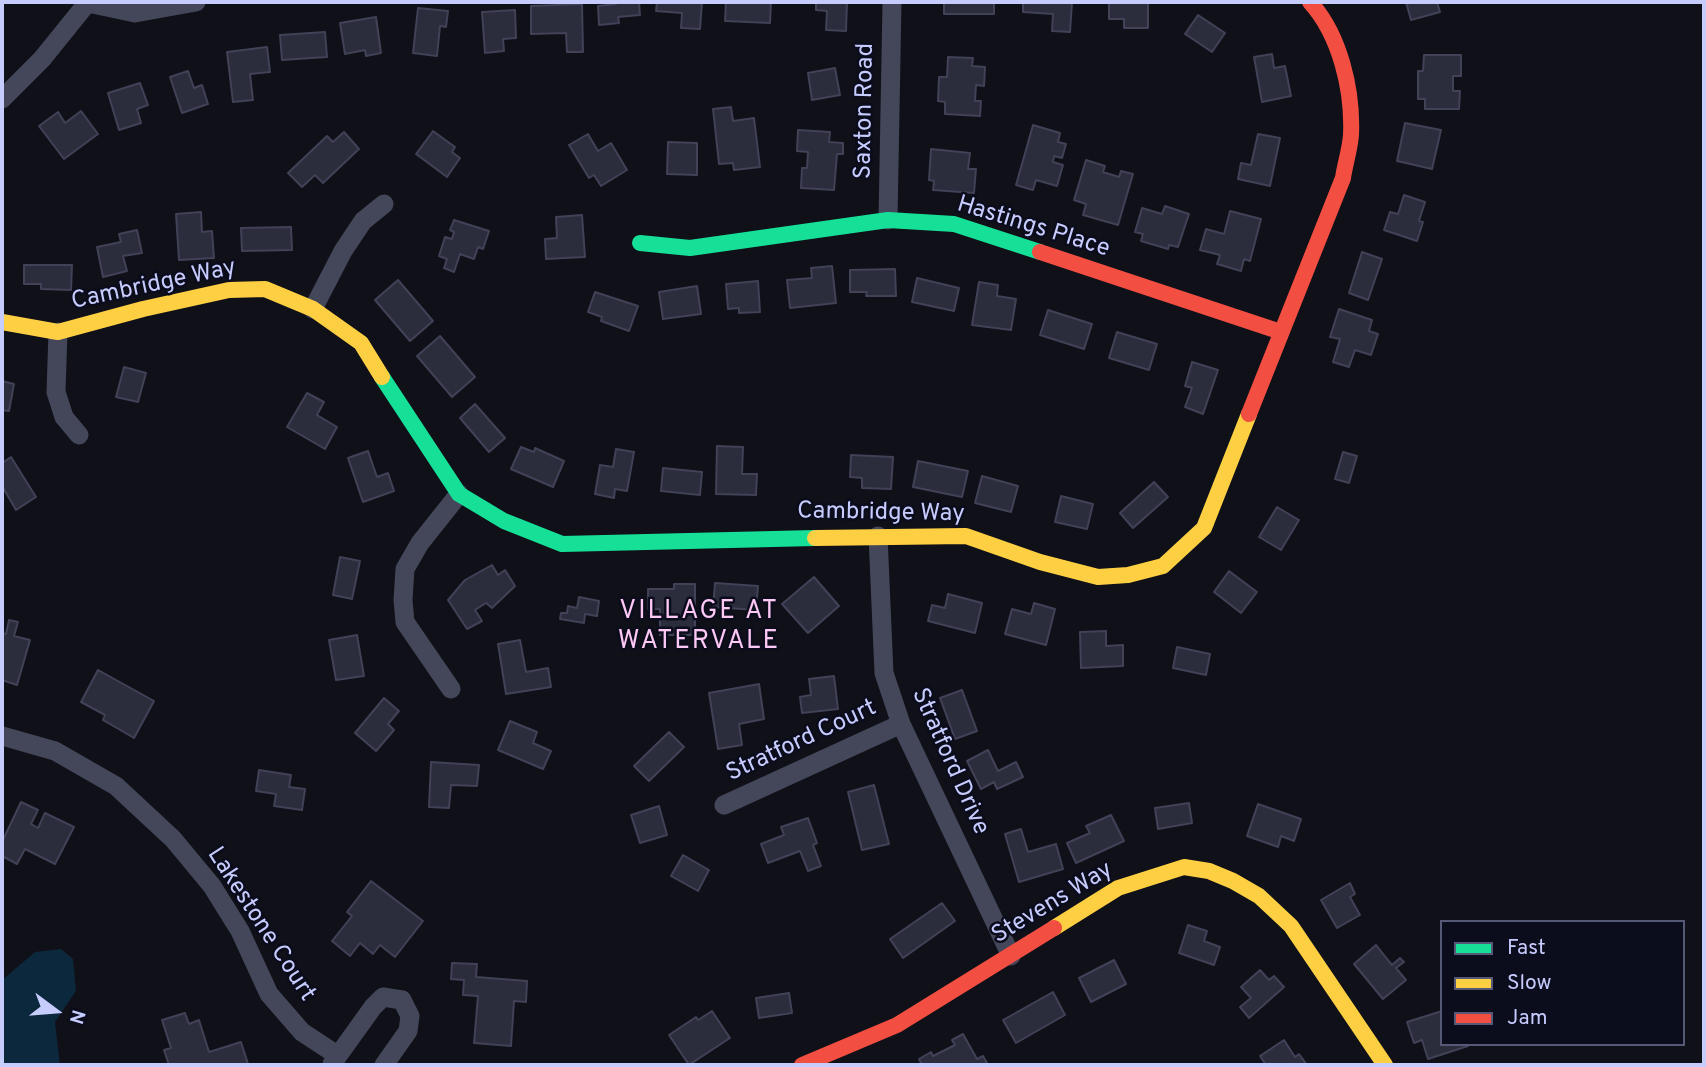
<!DOCTYPE html>
<html>
<head>
<meta charset="utf-8">
<style>
  body { margin:0 }
  #map { position:relative; width:1706px; height:1067px; overflow:hidden; background:#0f1018; font-family:Overpass,sans-serif }
  canvas { display:block }
  .frame { position:absolute; inset:0; border:4px solid #c7ccfe; pointer-events:none }
  .legend { position:absolute; left:1440px; top:920px; width:245px; height:126px; box-sizing:border-box; background:#0b0c1c; border:2px solid #565976; margin:0; padding:9px 12px; list-style:none; font-size:21px; color:#c7ccfe }
  .legend li { display:flex; align-items:center; gap:14px; height:35px }
  .legend b { width:35px; border:2px solid #565976 }
  .north { position:absolute; left:21px; top:976px; width:70px; height:70px; -webkit-text-stroke:5px #0b0c1c; paint-order:stroke; rotate:106deg; font-size:19px; font-weight:700; line-height:28px; text-align:center; color:#c7ccfe }
  .north::after { content:''; display:block; margin:auto; width:24px; height:32px; background:#c7ccfe; clip-path:polygon(50% 0,100% 100%,50% 72%,0 100%) }
</style>
</head>
<body>
<div id="map">
<canvas width="1706" height="1067"></canvas>
<div class="frame"></div>
<ul class="legend">
<li><b style="height:9px;background:#16e098"></b>Fast</li>
<li><b style="height:9px;background:#ffcf43"></b>Slow</li>
<li><b style="height:9px;background:#f24e42"></b>Jam</li>
</ul>
<div class="north">N</div>
</div>
<script>
const ctx = document.querySelector('canvas').getContext('2d');
ctx.lineJoin = 'round';
function fillPath(path, color) { ctx.fillStyle = color; ctx.fill(path, 'evenodd'); }
function stroke(path, color, width, dash) { ctx.strokeStyle = color; ctx.lineWidth = width; ctx.lineCap = dash ? 'butt' : 'round'; ctx.setLineDash(dash || []); ctx.stroke(path); }
function label(font, color, halo, rows, align = 'center') {
  ctx.font = font + ' Overpass,sans-serif'; ctx.lineWidth = 5; ctx.setLineDash([]); ctx.textBaseline = 'middle'; ctx.strokeStyle = halo; ctx.fillStyle = color; for (const [text, x, y, turn = 0] of rows) {
    ctx.save(); ctx.translate(x, y); ctx.rotate((+turn || 0) * Math.PI / 180); ctx.textAlign = isNaN(turn) ? turn : align; if (halo) ctx.strokeText(text, 0, 0); ctx.fillText(text, 0, 0); ctx.restore();
  }
}
fillPath(new Path2D(`
  M 61,949 L 73,959 L 76,991 L 55,1022 L 60,1065 L 2,1065 L 2,980 L 35,952 Z`), '#0c283c');
const building = new Path2D(`
  M 616,2 L 639,2 L 640,15 L 618,17 L 619,23 L 599,25 L 598,6 L 616,4 Z
  M 657,2 L 702,2 L 700,29 L 681,28 L 682,13 L 656,11 Z
  M 726,2 L 771,2 L 770,23 L 725,21 Z
  M 816,2 L 847,2 L 846,31 L 826,30 L 827,11 L 816,10 Z
  M 944,2 L 994,2 L 994,14 L 944,14 Z
  M 1023,2 L 1072,2 L 1070,32 L 1052,31 L 1053,14 L 1023,12 Z
  M 1109,2 L 1148,2 L 1148,28 L 1124,28 L 1124,19 L 1109,19 Z
  M 1406,2 L 1437,2 L 1440,12 L 1411,20 Z
  M 582,4 L 583,52 L 567,52 L 566,33 L 531,34 L 531,6 Z
  M 418,8 L 448,11 L 446,27 L 440,26 L 437,56 L 413,53 Z
  M 515,10 L 516,38 L 503,39 L 504,51 L 485,53 L 482,12 Z
  M 1198,15 L 1225,33 L 1212,52 L 1185,34 Z
  M 376,17 L 381,53 L 366,56 L 365,50 L 345,54 L 340,23 Z
  M 325,32 L 327,57 L 282,60 L 280,35 Z
  M 267,47 L 270,72 L 250,74 L 253,100 L 233,102 L 227,52 Z
  M 1272,54 L 1274,68 L 1285,66 L 1291,96 L 1262,102 L 1254,57 Z
  M 1424,55 L 1461,55 L 1461,76 L 1453,76 L 1453,91 L 1460,91 L 1459,109 L 1425,109 L 1425,99 L 1418,99 L 1418,71 L 1423,71 Z
  M 948,57 L 973,58 L 972,66 L 985,67 L 984,86 L 976,85 L 975,101 L 981,101 L 980,116 L 945,114 L 945,102 L 938,101 L 939,77 L 947,77 Z
  M 835,68 L 840,95 L 812,100 L 808,73 Z
  M 188,71 L 194,88 L 202,85 L 208,104 L 182,113 L 170,77 Z
  M 140,83 L 148,105 L 137,109 L 141,123 L 119,130 L 108,93 Z
  M 731,107 L 733,121 L 754,118 L 760,167 L 734,170 L 733,163 L 719,164 L 713,109 Z
  M 81,111 L 98,134 L 64,159 L 39,126 L 58,112 L 65,123 Z
  M 1405,123 L 1441,130 L 1432,169 L 1397,161 Z
  M 1033,125 L 1060,133 L 1058,142 L 1066,144 L 1062,158 L 1054,156 L 1053,162 L 1063,165 L 1057,186 L 1036,180 L 1033,190 L 1016,185 Z
  M 798,130 L 830,132 L 829,142 L 843,143 L 843,154 L 837,154 L 834,190 L 801,188 L 802,168 L 807,168 L 808,152 L 797,151 Z
  M 433,131 L 455,147 L 452,152 L 460,158 L 447,177 L 416,154 Z
  M 344,132 L 359,149 L 323,183 L 315,175 L 302,187 L 288,173 L 327,136 L 333,142 Z
  M 588,134 L 598,151 L 611,143 L 627,170 L 601,186 L 594,175 L 589,178 L 569,145 Z
  M 1258,134 L 1280,138 L 1270,186 L 1238,179 L 1241,163 L 1251,165 Z
  M 668,142 L 697,143 L 697,175 L 667,174 Z
  M 931,149 L 970,153 L 968,169 L 976,169 L 974,193 L 933,190 L 934,181 L 929,180 Z
  M 1086,160 L 1105,166 L 1103,172 L 1119,177 L 1121,171 L 1133,174 L 1118,225 L 1083,215 L 1086,204 L 1074,200 Z
  M 1404,195 L 1425,202 L 1419,221 L 1423,222 L 1417,241 L 1384,230 L 1390,212 L 1398,214 Z
  M 1165,206 L 1189,214 L 1178,247 L 1169,245 L 1168,249 L 1141,241 L 1143,234 L 1135,232 L 1142,208 L 1162,214 Z
  M 1230,211 L 1261,219 L 1250,261 L 1244,259 L 1241,271 L 1217,264 L 1220,255 L 1200,250 L 1206,229 L 1224,234 Z
  M 201,212 L 202,232 L 212,231 L 214,258 L 179,260 L 176,214 Z
  M 582,215 L 585,257 L 546,259 L 545,239 L 557,238 L 556,217 Z
  M 454,220 L 489,231 L 483,249 L 478,247 L 474,259 L 460,254 L 454,272 L 444,268 L 447,259 L 439,256 L 445,237 L 452,239 L 454,232 L 450,230 Z
  M 291,227 L 292,250 L 242,251 L 241,228 Z
  M 137,230 L 142,253 L 123,256 L 127,271 L 103,277 L 97,247 L 121,242 L 119,234 Z
  M 1362,252 L 1382,259 L 1368,300 L 1349,293 Z
  M 24,265 L 72,265 L 71,290 L 41,289 L 41,284 L 24,284 Z
  M 832,266 L 836,303 L 790,308 L 787,280 L 812,278 L 811,268 Z
  M 895,269 L 896,296 L 866,296 L 867,292 L 850,292 L 850,270 Z
  M 917,278 L 959,288 L 954,311 L 912,302 Z
  M 398,280 L 433,321 L 410,341 L 375,300 Z
  M 758,281 L 760,312 L 739,313 L 739,308 L 728,309 L 726,284 Z
  M 979,282 L 998,285 L 997,296 L 1016,299 L 1011,330 L 972,325 Z
  M 697,286 L 701,314 L 663,319 L 659,292 Z
  M 595,292 L 638,306 L 629,331 L 601,321 L 602,317 L 588,312 Z
  M 1339,309 L 1372,320 L 1369,331 L 1378,334 L 1371,355 L 1355,350 L 1349,367 L 1333,362 L 1340,339 L 1330,337 Z
  M 1048,310 L 1092,324 L 1084,349 L 1040,335 Z
  M 1117,332 L 1157,344 L 1149,370 L 1109,358 Z
  M 440,336 L 475,377 L 452,397 L 417,356 Z
  M 1192,362 L 1218,370 L 1203,414 L 1185,407 L 1192,388 L 1185,386 Z
  M 124,367 L 146,373 L 138,402 L 116,397 Z
  M 2,381 L 14,384 L 9,411 L 2,410 Z
  M 307,393 L 324,402 L 317,415 L 337,427 L 325,449 L 287,427 Z
  M 475,404 L 505,438 L 489,452 L 460,418 Z
  M 717,446 L 743,447 L 742,474 L 757,474 L 756,495 L 716,494 Z
  M 521,447 L 534,452 L 535,448 L 564,461 L 553,487 L 511,469 Z
  M 616,449 L 634,452 L 627,491 L 615,489 L 614,498 L 595,494 L 600,465 L 613,467 Z
  M 368,451 L 377,477 L 388,473 L 394,491 L 363,502 L 348,458 Z
  M 1343,452 L 1357,456 L 1349,483 L 1335,479 Z
  M 851,455 L 893,457 L 891,489 L 862,488 L 862,478 L 850,477 Z
  M 11,457 L 36,497 L 16,510 L 2,486 L 2,463 Z
  M 918,461 L 968,471 L 962,497 L 913,487 Z
  M 663,468 L 702,472 L 700,495 L 661,491 Z
  M 982,476 L 1018,486 L 1011,512 L 975,503 Z
  M 1154,482 L 1168,497 L 1133,528 L 1120,513 Z
  M 1061,496 L 1093,504 L 1087,529 L 1055,522 Z
  M 1277,507 L 1299,520 L 1281,550 L 1259,537 Z
  M 340,557 L 360,561 L 352,599 L 333,595 Z
  M 492,565 L 498,575 L 505,570 L 515,586 L 492,608 L 486,603 L 475,610 L 482,621 L 467,629 L 448,600 L 465,580 Z
  M 1229,571 L 1257,592 L 1241,613 L 1214,592 Z
  M 814,577 L 839,606 L 808,633 L 782,604 Z
  M 715,583 L 758,586 L 756,610 L 713,607 Z
  M 674,584 L 695,584 L 695,635 L 660,635 L 660,609 L 648,609 L 648,589 L 674,589 Z
  M 948,594 L 982,603 L 975,633 L 928,621 L 932,605 L 945,608 Z
  M 579,597 L 599,601 L 597,616 L 585,614 L 584,623 L 560,619 L 561,613 L 567,613 L 568,606 L 577,608 Z
  M 1034,603 L 1055,609 L 1046,645 L 1005,634 L 1012,609 L 1031,614 Z
  M 9,620 L 18,622 L 14,636 L 30,640 L 17,685 L 2,680 L 2,633 L 6,634 Z
  M 1106,631 L 1106,646 L 1123,645 L 1123,666 L 1081,668 L 1080,632 Z
  M 357,635 L 364,676 L 336,680 L 329,640 Z
  M 520,640 L 526,672 L 548,668 L 551,687 L 506,694 L 498,644 Z
  M 1177,647 L 1210,654 L 1206,675 L 1173,668 Z
  M 98,670 L 154,701 L 134,738 L 103,720 L 105,715 L 81,702 Z
  M 834,676 L 838,709 L 802,713 L 800,697 L 811,695 L 809,679 Z
  M 759,684 L 764,719 L 739,724 L 742,745 L 718,749 L 709,693 Z
  M 962,690 L 977,731 L 955,739 L 940,698 Z
  M 384,698 L 399,711 L 388,724 L 394,730 L 376,751 L 355,733 Z
  M 510,721 L 537,732 L 533,743 L 551,751 L 543,769 L 498,750 Z
  M 669,732 L 684,747 L 649,781 L 634,766 Z
  M 988,750 L 998,771 L 1016,762 L 1023,777 L 997,789 L 994,782 L 981,789 L 967,761 Z
  M 431,762 L 479,765 L 477,786 L 451,785 L 449,808 L 429,807 Z
  M 259,770 L 291,775 L 289,787 L 305,789 L 302,810 L 274,806 L 276,794 L 256,791 Z
  M 874,785 L 889,844 L 862,850 L 848,792 Z
  M 21,802 L 38,810 L 31,824 L 38,828 L 45,813 L 74,827 L 55,864 L 25,849 L 17,864 L 2,856 L 2,842 Z
  M 1189,803 L 1192,823 L 1158,829 L 1155,808 Z
  M 1258,804 L 1301,819 L 1294,841 L 1281,836 L 1278,847 L 1247,836 Z
  M 659,806 L 667,835 L 640,843 L 631,815 Z
  M 1111,815 L 1124,841 L 1076,863 L 1067,843 L 1090,833 L 1086,826 Z
  M 808,818 L 817,843 L 813,845 L 821,866 L 808,871 L 800,851 L 768,863 L 761,844 L 784,835 L 781,827 Z
  M 1021,829 L 1028,852 L 1056,844 L 1063,869 L 1019,882 L 1005,834 Z
  M 683,855 L 709,870 L 698,891 L 671,876 Z
  M 371,881 L 423,921 L 395,957 L 380,945 L 373,954 L 360,943 L 350,956 L 332,941 L 352,916 L 347,912 Z
  M 1350,883 L 1355,894 L 1350,897 L 1360,915 L 1337,928 L 1321,900 Z
  M 942,903 L 955,921 L 903,958 L 890,939 Z
  M 1188,925 L 1207,931 L 1204,941 L 1220,947 L 1214,965 L 1179,953 Z
  M 1376,945 L 1392,965 L 1400,958 L 1404,962 L 1396,968 L 1406,980 L 1383,999 L 1354,964 Z
  M 1114,960 L 1126,984 L 1091,1002 L 1079,978 Z
  M 452,963 L 477,964 L 476,977 L 527,981 L 526,1002 L 514,1001 L 511,1046 L 474,1043 L 478,996 L 463,995 L 464,980 L 451,979 Z
  M 1260,970 L 1269,980 L 1274,976 L 1284,987 L 1249,1018 L 1240,1007 L 1251,998 L 1241,987 Z
  M 1053,992 L 1065,1015 L 1016,1043 L 1003,1020 Z
  M 789,993 L 792,1013 L 759,1018 L 756,998 Z
  M 712,1011 L 730,1038 L 689,1065 L 669,1035 L 696,1017 L 698,1020 Z
  M 1442,1011 L 1442,1044 L 1467,1044 L 1468,1046 L 1428,1059 L 1422,1040 L 1414,1043 L 1407,1022 Z
  M 185,1013 L 189,1024 L 199,1020 L 209,1052 L 241,1042 L 248,1064 L 169,1065 L 164,1050 L 171,1048 L 162,1020 Z
  M 963,1034 L 977,1059 L 983,1056 L 988,1065 L 922,1065 L 919,1059 L 931,1052 L 933,1056 L 955,1045 L 952,1040 Z
  M 1284,1040 L 1295,1057 L 1299,1054 L 1307,1065 L 1266,1065 L 1260,1056 Z`);
fillPath(building, '#2c2d3c');
stroke(building, '#414157', 2);
stroke(new Path2D(`
  M 88,3 L 135,13 L 196,2
  M 2,99 L 42,59 L 88,2
  M 888,220 L 892,2
  M 313,309 L 343,251 L 363,221 L 384,204
  M 58,332 L 56,392 L 64,417 L 79,435
  M 878,536 L 884,673 L 901,724 L 1011,956
  M 451,689 L 405,622 L 403,600 L 405,569 L 420,543 L 459,494
  M 2,736 L 55,751 L 116,786 L 173,839 L 212,886 L 240,931 L 269,994 L 302,1032 L 337,1055
  M 724,805 L 901,724
  M 332,1064 L 373,1007 L 383,997 L 402,1000 L 410,1016 L 408,1031 L 384,1065`), '#434759', 19);
stroke(new Path2D(`
  M 640,243 L 690,248 L 888,220 L 954,224 L 1040,252
  M 382,377 L 459,494 L 504,521 L 562,544 L 815,538`), '#16e098', 16);
stroke(new Path2D(`
  M 2,322 L 58,332 L 143,309 L 229,290 L 265,289 L 313,309 L 361,343 L 382,377
  M 815,538 L 966,536 L 1040,562 L 1098,577 L 1128,575 L 1163,566 L 1204,528 L 1249,414
  M 1054,928 L 1118,888 L 1184,867 L 1209,871 L 1233,881 L 1259,896 L 1291,926 L 1385,1065`), '#ffcf43', 16);
stroke(new Path2D(`
  M 1040,252 L 1281,332
  M 1249,414 L 1343,178 C 1345,164 1350,149 1351,135 C 1353,90 1340,35 1310,2
  M 802,1065 L 897,1025 L 1054,928`), '#f24e42', 16);
label('24px', '#c7ccfe', '#0b0c1c', [
  ["Saxton Road",866,111,-89],
  ["Hastings Place",1033,228,17],
  ["Cambridge Way",154,286,-12],
  ["Cambridge Way",881,514,1],
  ["Stratford Court",802,742,-25],
  ["Stratford Drive",949,762,66],
  ["Stevens Way",1053,904,-31],
  ["Lakestone Court",260,925,57]
]);
ctx.letterSpacing = '2px';
label('26px', '#ffc9f6', '#0b0c1c', [
  ["VILLAGE AT",699,613],
  ["WATERVALE",699,643]
]);
ctx.letterSpacing = '0px';
</script>
</body>
</html>
